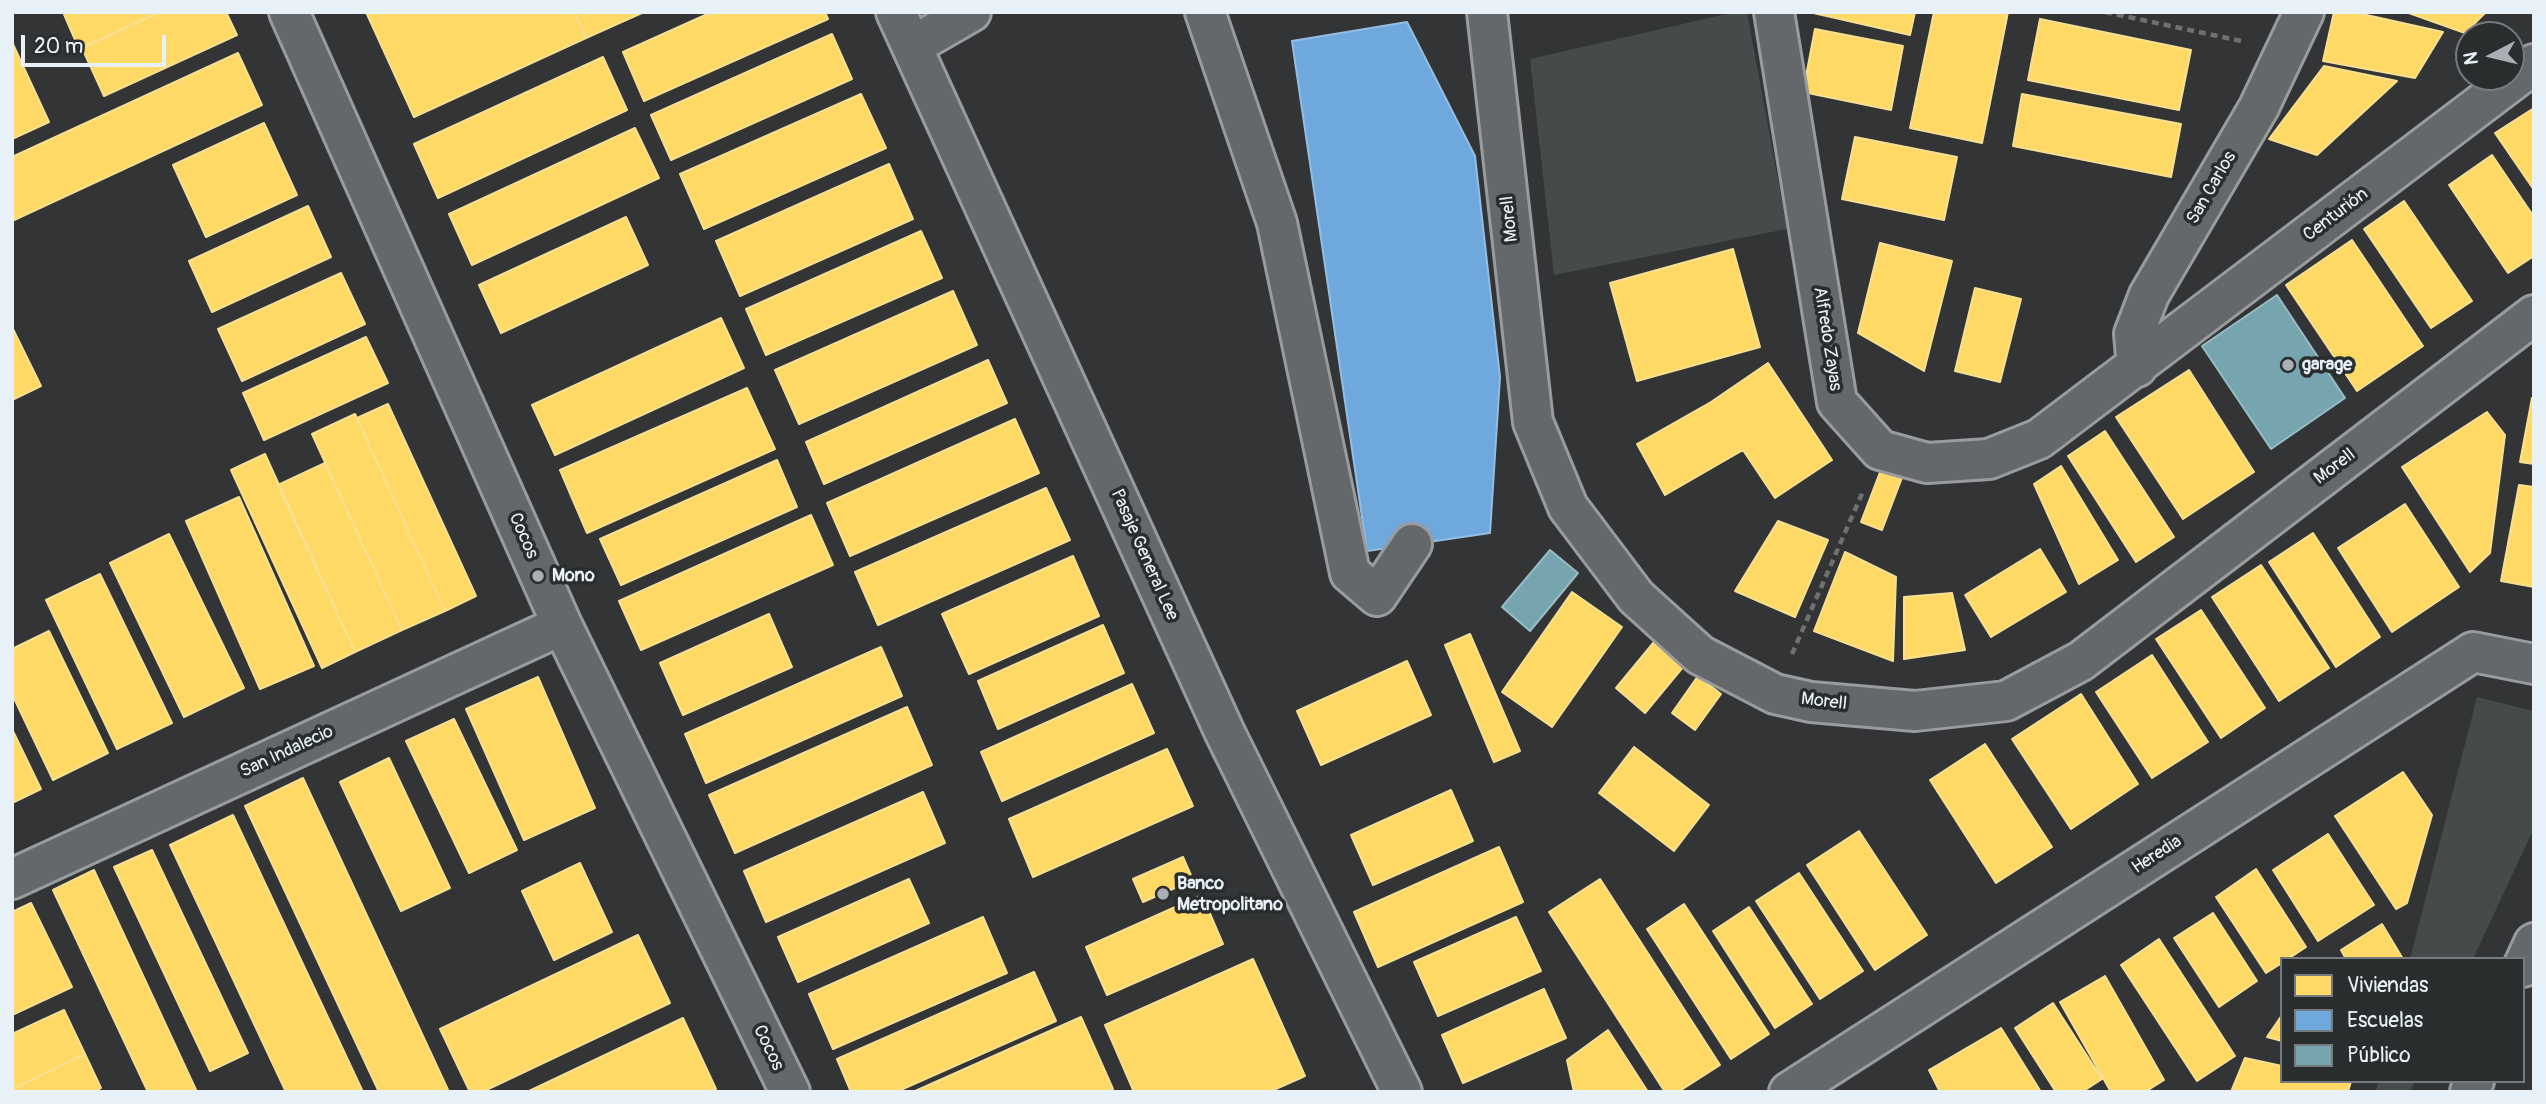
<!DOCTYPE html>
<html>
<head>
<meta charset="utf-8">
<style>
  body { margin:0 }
  #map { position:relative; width:2546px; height:1104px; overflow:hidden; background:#333435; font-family:Pangolin,sans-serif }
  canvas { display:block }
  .frame { position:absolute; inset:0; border:14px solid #e8f1f8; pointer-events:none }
  .legend { position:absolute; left:2280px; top:957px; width:245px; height:126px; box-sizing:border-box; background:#2a2d2e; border:2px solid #767b7f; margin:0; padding:9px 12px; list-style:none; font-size:21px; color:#e8f1f8 }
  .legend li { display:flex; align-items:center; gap:14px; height:35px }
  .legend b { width:35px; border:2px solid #767b7f }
  .north { position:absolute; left:2455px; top:21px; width:70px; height:70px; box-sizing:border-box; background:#2a2d2e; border:2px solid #767b7f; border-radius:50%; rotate:263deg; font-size:19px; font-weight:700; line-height:28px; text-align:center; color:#e8f1f8 }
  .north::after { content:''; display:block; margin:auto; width:24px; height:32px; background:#a9afb4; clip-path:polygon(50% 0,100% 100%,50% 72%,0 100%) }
  .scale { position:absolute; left:21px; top:35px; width:145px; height:32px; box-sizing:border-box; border:4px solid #e8f1f8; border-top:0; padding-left:9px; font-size:21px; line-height:24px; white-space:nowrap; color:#e8f1f8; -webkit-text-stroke:5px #2a2d2e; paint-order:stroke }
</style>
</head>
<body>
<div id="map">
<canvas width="2546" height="1104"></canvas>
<div class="frame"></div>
<ul class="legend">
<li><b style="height:19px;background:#ffd966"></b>Viviendas</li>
<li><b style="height:19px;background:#6fa8dc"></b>Escuelas</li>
<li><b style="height:19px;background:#76a5af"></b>Público</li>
</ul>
<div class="north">N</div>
<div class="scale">20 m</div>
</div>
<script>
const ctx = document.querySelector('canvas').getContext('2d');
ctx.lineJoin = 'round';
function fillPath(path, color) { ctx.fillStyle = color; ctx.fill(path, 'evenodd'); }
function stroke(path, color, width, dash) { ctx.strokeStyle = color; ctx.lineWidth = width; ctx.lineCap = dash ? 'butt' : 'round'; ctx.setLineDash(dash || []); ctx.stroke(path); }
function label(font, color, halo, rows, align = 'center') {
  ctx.font = font + ' Pangolin,sans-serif'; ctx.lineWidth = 7; ctx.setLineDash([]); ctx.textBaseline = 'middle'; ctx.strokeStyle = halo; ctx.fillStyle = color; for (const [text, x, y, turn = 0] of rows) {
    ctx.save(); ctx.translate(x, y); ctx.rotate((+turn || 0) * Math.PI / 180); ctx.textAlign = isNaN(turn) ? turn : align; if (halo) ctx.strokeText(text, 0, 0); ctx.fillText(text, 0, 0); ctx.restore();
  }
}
fillPath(new Path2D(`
  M 1735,12 L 1747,12 L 1787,229 L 1554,275 L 1530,59 Z
  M 2477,697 L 2534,711 L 2534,828 L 2473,959 L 2410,959 Z
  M 2378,1081 L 2415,1081 L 2410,1092 L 2376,1092 Z`), '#464a4b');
const homes = new Path2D(`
  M 63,12 L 160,12 L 79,49 Z
  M 160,12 L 226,12 L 237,35 L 104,96 L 82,48 Z
  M 366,12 L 575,12 L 586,38 L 414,117 Z
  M 575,12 L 644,12 L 586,38 Z
  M 712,12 L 825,12 L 828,19 L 644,101 L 623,52 Z
  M 1809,12 L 1915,12 L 1910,35 Z
  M 1934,12 L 2008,12 L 1982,143 L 1910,128 Z
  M 2334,12 L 2353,12 L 2443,32 L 2415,78 L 2323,61 Z
  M 2406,12 L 2486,12 L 2465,33 Z
  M 2040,19 L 2191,50 L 2179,110 L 2028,80 Z
  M 1815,29 L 1903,46 L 1891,110 L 1803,92 Z
  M 832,34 L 852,79 L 671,160 L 651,115 Z
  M 12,42 L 49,122 L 12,139 Z
  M 238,53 L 262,105 L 12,221 L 12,157 Z
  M 603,57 L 627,110 L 438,198 L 414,144 Z
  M 2324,66 L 2397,81 L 2317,155 L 2269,139 Z
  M 861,94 L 886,148 L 704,229 L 680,174 Z
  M 2022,94 L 2181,124 L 2171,177 L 2013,146 Z
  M 2534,108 L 2534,190 L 2495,133 Z
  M 264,123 L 297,195 L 206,237 L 173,165 Z
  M 635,128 L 659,178 L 472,265 L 449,214 Z
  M 1855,137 L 1957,157 L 1944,220 L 1842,199 Z
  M 2492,155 L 2534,217 L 2534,256 L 2508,273 L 2449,185 Z
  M 889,164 L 913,219 L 740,296 L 716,241 Z
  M 2404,201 L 2472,301 L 2431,328 L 2364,229 Z
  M 308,206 L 331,257 L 212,312 L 189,261 Z
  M 626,217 L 648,265 L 501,333 L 479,285 Z
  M 921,231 L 942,278 L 766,355 L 746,309 Z
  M 2352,240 L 2423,346 L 2357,391 L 2286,285 Z
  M 1880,243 L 1952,261 L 1924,371 L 1858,333 Z
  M 1733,249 L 1760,347 L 1637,381 L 1610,283 Z
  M 341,273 L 365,324 L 242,381 L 218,329 Z
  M 1975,288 L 2021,299 L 2000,382 L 1955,371 Z
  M 953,291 L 977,345 L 799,424 L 775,370 Z
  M 721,318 L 744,368 L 555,455 L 532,405 Z
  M 12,327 L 41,386 L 12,400 Z
  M 366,337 L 388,383 L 264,440 L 243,393 Z
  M 988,360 L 1007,403 L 824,484 L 806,442 Z
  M 1768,363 L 1832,460 L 1775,498 L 1743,450 L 1665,495 L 1637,444 L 1711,402 Z
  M 2189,370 L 2254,472 L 2183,519 L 2116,417 Z
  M 747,388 L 775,449 L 587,533 L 560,470 Z
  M 2532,398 L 2534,398 L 2534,464 L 2520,462 Z
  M 388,404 L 476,596 L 445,611 L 357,418 Z
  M 2487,412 L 2505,435 L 2490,553 L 2470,572 L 2402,467 Z
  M 355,414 L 445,611 L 402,630 L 312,434 Z
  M 1015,419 L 1039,473 L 850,556 L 827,503 Z
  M 2105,431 L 2174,537 L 2136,562 L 2068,456 Z
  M 265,454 L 355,652 L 322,668 L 231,470 Z
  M 777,460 L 797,507 L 621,585 L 600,539 Z
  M 325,463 L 402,630 L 355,652 L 278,485 Z
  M 2061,466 L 2118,560 L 2079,584 L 2034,484 Z
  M 1882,467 L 1903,475 L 1882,530 L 1861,522 Z
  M 2519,485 L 2534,487 L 2534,587 L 2501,581 Z
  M 1046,488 L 1070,540 L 878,625 L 855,572 Z
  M 239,497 L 314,666 L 260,689 L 186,521 Z
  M 2405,504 L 2459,587 L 2392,632 L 2338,548 Z
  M 811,515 L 833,565 L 641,650 L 619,601 Z
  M 1778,521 L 1828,540 L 1795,617 L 1735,591 Z
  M 2313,533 L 2380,637 L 2336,667 L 2269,562 Z
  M 169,534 L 244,688 L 184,717 L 110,563 Z
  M 2040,549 L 2066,592 L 1991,637 L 1965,595 Z
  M 1845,552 L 1896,577 L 1893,661 L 1814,631 Z
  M 1073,556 L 1099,616 L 969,674 L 942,614 Z
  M 2261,565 L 2329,668 L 2279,701 L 2212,597 Z
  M 100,574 L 172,723 L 117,749 L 46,600 Z
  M 1572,592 L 1622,627 L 1552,727 L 1502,692 Z
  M 1952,593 L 1965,650 L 1904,659 L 1904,597 Z
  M 2201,610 L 2265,708 L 2221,738 L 2156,639 Z
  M 769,614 L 792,667 L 683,715 L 660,663 Z
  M 1103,625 L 1124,673 L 998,729 L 978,681 Z
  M 49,631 L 108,753 L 53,780 L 12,694 L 12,649 Z
  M 1470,634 L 1520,751 L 1494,762 L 1445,645 Z
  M 1659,636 L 1688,661 L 1645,713 L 1616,688 Z
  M 881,647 L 902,696 L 706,783 L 685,734 Z
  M 2152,655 L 2208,742 L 2152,778 L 2096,692 Z
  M 1407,661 L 1431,715 L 1321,765 L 1297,711 Z
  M 1698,676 L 1721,694 L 1695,730 L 1672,713 Z
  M 538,677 L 595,808 L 524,840 L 466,709 Z
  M 1132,684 L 1154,733 L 1002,801 L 981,752 Z
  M 2081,694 L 2138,784 L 2071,829 L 2012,739 Z
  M 907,707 L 932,765 L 735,853 L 709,795 Z
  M 454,719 L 517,850 L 469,873 L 406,741 Z
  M 12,729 L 41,789 L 12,803 Z
  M 1985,744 L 2052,847 L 1996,883 L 1930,780 Z
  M 1634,747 L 1709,805 L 1674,851 L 1599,793 Z
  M 1167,749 L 1193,806 L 1033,877 L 1009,819 Z
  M 389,758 L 450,888 L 401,911 L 340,782 Z
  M 2403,772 L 2432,815 L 2407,903 L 2396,909 L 2335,816 Z
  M 303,778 L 449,1092 L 379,1092 L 245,806 Z
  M 1451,790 L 1473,841 L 1373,885 L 1351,835 Z
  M 923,792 L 945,843 L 766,922 L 744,871 Z
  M 233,815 L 363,1092 L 286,1092 L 170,845 Z
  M 1859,831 L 1927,935 L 1875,970 L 1807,865 Z
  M 2328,834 L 2374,905 L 2318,941 L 2273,870 Z
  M 1499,847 L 1523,902 L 1378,967 L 1354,912 Z
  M 152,850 L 248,1053 L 210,1071 L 114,867 Z
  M 1183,857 L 1193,880 L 1143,902 L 1133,879 Z
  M 580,863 L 612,932 L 554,960 L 522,891 Z
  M 2256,869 L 2306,947 L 2288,959 L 2282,959 L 2282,963 L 2266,973 L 2216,897 Z
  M 94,870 L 197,1092 L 148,1092 L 53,890 Z
  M 1799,873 L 1863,971 L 1820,999 L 1756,901 Z
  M 909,879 L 929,923 L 798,982 L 778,937 Z
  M 1600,879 L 1720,1065 L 1678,1092 L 1665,1092 L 1549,912 Z
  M 1202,895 L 1223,944 L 1107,995 L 1086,947 Z
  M 31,903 L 72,987 L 12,1015 L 12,912 Z
  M 1684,904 L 1769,1034 L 1731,1059 L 1647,929 Z
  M 1749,907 L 1812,1004 L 1775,1028 L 1713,931 Z
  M 2213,913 L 2257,981 L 2219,1007 L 2174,938 Z
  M 983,917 L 1007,973 L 833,1049 L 809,994 Z
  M 1516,917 L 1541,971 L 1438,1016 L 1414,962 Z
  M 2382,924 L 2403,959 L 2346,959 L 2341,950 Z
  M 638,935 L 670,1003 L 482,1092 L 470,1092 L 440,1029 Z
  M 2159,939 L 2235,1056 L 2197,1081 L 2121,965 Z
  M 1253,959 L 1305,1076 L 1269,1092 L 1134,1092 L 1105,1025 Z
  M 1034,972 L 1056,1021 L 896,1092 L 851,1092 L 837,1059 Z
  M 2105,976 L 2164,1080 L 2145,1092 L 2111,1092 L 2060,1002 Z
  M 1544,989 L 1566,1038 L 1463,1083 L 1442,1035 Z
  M 2053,1003 L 2102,1079 L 2082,1092 L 2056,1092 L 2015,1028 Z
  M 64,1010 L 85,1054 L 12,1089 L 12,1034 Z
  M 2282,1015 L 2282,1041 L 2267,1037 Z
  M 1081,1017 L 1113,1089 L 1107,1092 L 913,1092 Z
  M 683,1018 L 716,1089 L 710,1092 L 527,1092 Z
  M 2001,1028 L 2041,1092 L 1940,1092 L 1929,1070 Z
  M 1608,1030 L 1648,1092 L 1574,1092 L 1567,1060 Z
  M 85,1054 L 101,1088 L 94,1092 L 12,1092 L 12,1089 Z
  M 2245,1058 L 2282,1066 L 2282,1081 L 2351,1081 L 2348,1092 L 2231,1092 Z`);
fillPath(homes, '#ffd966');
stroke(homes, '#f8e092', 2);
const schools = new Path2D(`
  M 1407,22 L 1475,156 L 1500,377 L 1490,533 L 1367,551 L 1292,41 Z`);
fillPath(schools, '#6fa8dc');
stroke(schools, '#93bee4', 2);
const public = new Path2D(`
  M 2277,295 L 2345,398 L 2271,449 L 2202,346 Z
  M 1550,550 L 1578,573 L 1530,631 L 1502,607 Z`);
fillPath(public, '#76a5af');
stroke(public, '#98bcc5', 2);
const minor = new Path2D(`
  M 289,12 L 562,625 L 790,1092
  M 896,12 L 1225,733 L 1402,1092
  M 1205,12 L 1277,223 L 1350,573 L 1377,596 L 1412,544
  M 1487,12 L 1533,422 L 1568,507 L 1636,597 L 1700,655 L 1775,694 L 1811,702 L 1915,711 L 2006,701 L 2081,661 L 2534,315
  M 1774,12 L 1837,402 L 1880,450 L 1927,463 L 1989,459 L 2039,439 L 2534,64
  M 912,46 L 971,12
  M 2137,367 L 2134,334 L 2149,295 L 2259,107 L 2304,12
  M 12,879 L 562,625
  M 1789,1092 L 2473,652 L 2534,664`);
const major = new Path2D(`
  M 2523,967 L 2534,943
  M 2470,1092 L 2474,1081`);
stroke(minor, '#999b9e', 44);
stroke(major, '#999b9e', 44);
stroke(new Path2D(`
  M 2105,12 L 2241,41
  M 1792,654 L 1864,489`), '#6e7071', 4.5, [7, 5]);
stroke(minor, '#64686b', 38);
stroke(major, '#64686b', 38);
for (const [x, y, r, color] of [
  [2288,365,7,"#a9afb4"],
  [538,576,7,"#a9afb4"],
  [1163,894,7,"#a9afb4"]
]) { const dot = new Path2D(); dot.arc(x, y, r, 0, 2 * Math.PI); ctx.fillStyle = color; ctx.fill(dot); stroke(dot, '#2a2d2e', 2.5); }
label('18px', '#e8f1f8', '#2a2d2e', [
  ["San Carlos",2212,188,-60],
  ["Centurión",2336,215,-37],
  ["Morell",1510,219,-96],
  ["Alfredo Zayas",1827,339,81],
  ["Morell",2335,467,-37],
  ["Cocos",523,536,66],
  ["Pasaje General Lee",1144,555,66],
  ["Morell",1824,702,7],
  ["San Indalecio",287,752,-25],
  ["Heredia",2157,855,-33],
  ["Cocos",768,1048,64]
]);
label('bold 18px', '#e8f1f8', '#2a2d2e', [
  ["garage",2302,365],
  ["Mono",552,576],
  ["Banco",1177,884],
  ["Metropolitano",1177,905]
], 'left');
</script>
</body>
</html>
